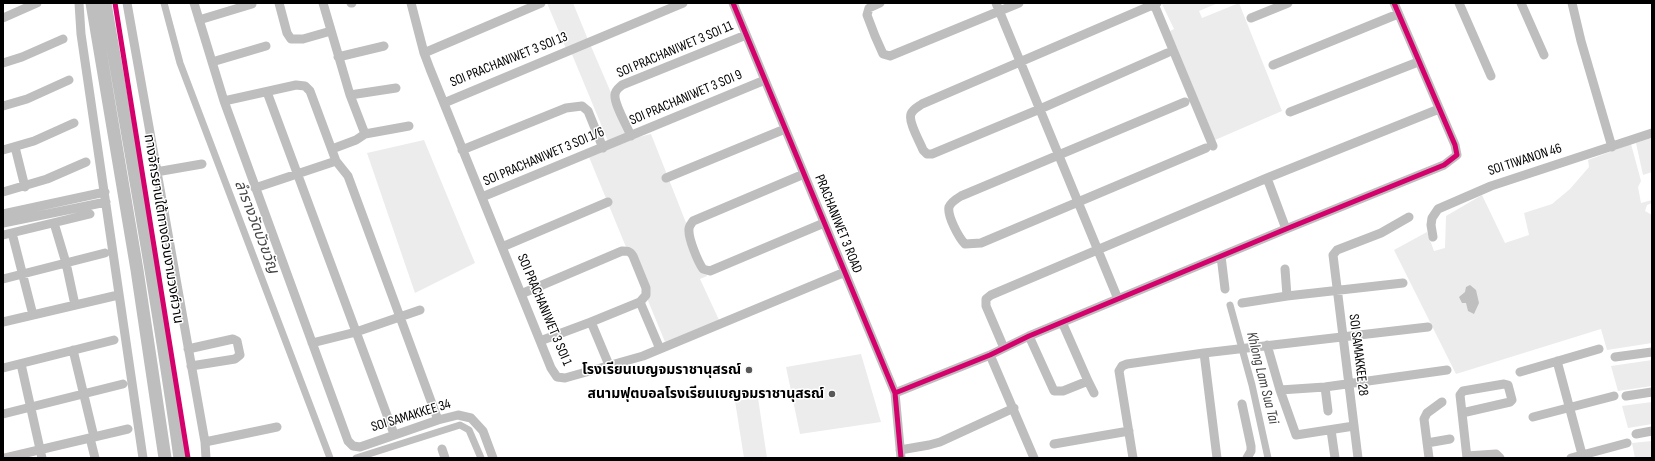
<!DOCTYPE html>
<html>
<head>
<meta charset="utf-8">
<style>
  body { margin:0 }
  #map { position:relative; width:1655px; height:461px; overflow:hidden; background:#fff; font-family:"Sofia Sans Condensed",sans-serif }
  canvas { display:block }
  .frame { position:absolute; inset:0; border:4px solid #000; pointer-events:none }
</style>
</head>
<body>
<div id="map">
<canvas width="1655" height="461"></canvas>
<div class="frame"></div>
</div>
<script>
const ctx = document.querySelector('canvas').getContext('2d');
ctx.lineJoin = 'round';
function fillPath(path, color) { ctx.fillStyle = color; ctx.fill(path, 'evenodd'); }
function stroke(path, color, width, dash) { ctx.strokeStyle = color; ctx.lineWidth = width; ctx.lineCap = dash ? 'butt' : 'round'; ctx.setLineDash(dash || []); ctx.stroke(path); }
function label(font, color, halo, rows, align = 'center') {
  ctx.font = font + ' "Sofia Sans Condensed","Noto Sans Thai",sans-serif'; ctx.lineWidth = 3; ctx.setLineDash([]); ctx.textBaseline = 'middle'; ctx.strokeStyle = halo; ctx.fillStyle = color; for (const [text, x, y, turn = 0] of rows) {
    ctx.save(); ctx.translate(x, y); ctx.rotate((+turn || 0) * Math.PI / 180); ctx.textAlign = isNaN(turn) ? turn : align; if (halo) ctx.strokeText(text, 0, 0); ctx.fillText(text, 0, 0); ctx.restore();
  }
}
fillPath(new Path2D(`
  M 547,3 L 573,3 L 589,42 L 567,51 Z
  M 1164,3 L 1218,3 L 1199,11 L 1202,18 L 1239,3 L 1282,111 L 1215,140 L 1170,31 L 1174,29 L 1162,4 Z
  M 590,44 L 631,139 L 651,134 L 707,276 L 700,279 L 719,320 L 665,342 L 589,157 L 610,146 L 571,52 Z
  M 1652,138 L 1652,172 L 1643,175 L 1636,143 Z
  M 424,140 L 475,263 L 415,293 L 367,153 Z
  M 1631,144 L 1641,181 L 1638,187 L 1641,203 L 1652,200 L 1652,203 L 1647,205 L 1645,211 L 1652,215 L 1652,343 L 1607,350 L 1601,329 L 1456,374 L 1394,250 L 1427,232 L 1434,251 L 1445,248 L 1446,216 L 1482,195 L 1505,243 L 1529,235 L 1524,213 L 1552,204 L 1570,189 L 1589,167 L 1588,160 Z
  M 861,354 L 881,422 L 800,434 L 786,367 Z
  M 1652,360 L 1652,386 L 1618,391 L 1611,366 Z
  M 758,398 L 767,458 L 744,458 L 735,401 Z
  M 1652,402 L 1652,424 L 1628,428 L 1622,406 Z
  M 1652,441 L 1652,458 L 1635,458 L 1632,443 Z`), '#ececec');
fillPath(new Path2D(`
  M 1470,285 L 1476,290 L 1479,303 L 1474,314 L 1468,311 L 1466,303 L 1462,303 L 1459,297 L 1465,292 L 1466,287 Z`), '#bfbfbf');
stroke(new Path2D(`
  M 164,3 L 180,63 L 330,458
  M 1230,305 L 1252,385 L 1268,458
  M 356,458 L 460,425 L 469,430 L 481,458`), '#bfbfbf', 7);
stroke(new Path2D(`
  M 79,3 L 81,34 L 143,458
  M 127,3 L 205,442 L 206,458
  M 194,3 L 224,101 L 348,441 L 353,446 L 360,447 L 438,420 L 458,415 L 471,418 L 483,431 L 493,458
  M 279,3 L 287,33 L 291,39 L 303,39 L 331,31
  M 323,3 L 350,95 L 365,134 L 356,140 L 332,149
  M 351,3 L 352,3
  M 411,3 L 424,53 L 430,69 L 551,368 L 557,377 L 565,378 L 643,356 L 845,272
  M 733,3 L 895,393 L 901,458
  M 880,3 L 869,8 L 867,15 L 875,36 L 883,54 L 890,56 L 1019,3
  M 996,3 L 1118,299
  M 1157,3 L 922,104 C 918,107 913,109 911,114 C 908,122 920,142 923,150 L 927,154 L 932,154 L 1040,109 L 1167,53
  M 1459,3 L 1491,76
  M 1521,3 L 1544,55
  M 1572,3 L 1581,41 L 1612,147
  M 1154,4 L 1213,146
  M 3,18 L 37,3
  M 1251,18 L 1288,3
  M 199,20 L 252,4
  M 424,53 L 541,3
  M 338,57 L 384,46
  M 212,62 L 266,46
  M 3,63 L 22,57 L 63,39
  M 1273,65 L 1398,14
  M 267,92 L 394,434
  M 350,95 L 396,88
  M 224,101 L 296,85 L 305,86 L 310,91 L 336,161 L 348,176 L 438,420
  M 1185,102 L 961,196 C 956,199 951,202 949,207 C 947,216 959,238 965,244 L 981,243 L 1206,148
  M 444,103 L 683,3
  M 3,106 L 27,99 L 69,80
  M 1290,112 L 1418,62
  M 365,134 L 409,126
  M 631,136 C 627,126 614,104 615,95 C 615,90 619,88 622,85 L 746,35
  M 15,147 L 25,187
  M 3,150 L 34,141 L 74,123
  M 462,150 L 566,108 L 582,106 L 588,111 L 603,148
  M 156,172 L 202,164
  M 804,174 L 693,221 C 691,224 689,226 689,229 C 688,238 698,262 703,269 L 710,271 L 824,223
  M 666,178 L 785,129
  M 1267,178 L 1286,229
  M 255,188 L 336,161
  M 3,192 L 47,179 L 86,162
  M 482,197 L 765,80
  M 3,214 L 105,192
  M 3,223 L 106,202
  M 54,223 L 66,263 L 75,305
  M 12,233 L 33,315
  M 3,235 L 90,214
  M 1433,237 L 1431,225 L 1432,218 L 1438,209 L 1491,186 L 1652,133
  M 502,247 L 608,202
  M 1221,256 L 1225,289
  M 1285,269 L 1287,296
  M 3,279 L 105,253
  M 521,294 L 622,251 C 628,251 630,251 633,256 L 646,288 L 646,295 L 640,302 L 591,322 L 540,341
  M 640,302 L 660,349
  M 1242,303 L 1287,296 L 1403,283
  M 3,322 L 114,296
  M 591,322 L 609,365
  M 1029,336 L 1054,391 L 1063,391 L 1088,381 L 1062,322
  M 312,343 L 356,332 L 420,310
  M 1267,345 L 1280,390 L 1296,435 L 1354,426
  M 1004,348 L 986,306 L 986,299 L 991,295 L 1267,178 L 1439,109
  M 188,349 L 233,339 L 237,341 L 240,355 L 235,359 L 191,366
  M 73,350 L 94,437
  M 1204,353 L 1217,458
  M 990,355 L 1034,458
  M 1615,357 L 1652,352
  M 1557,361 L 1583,458
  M 21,364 L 42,458
  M 3,368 L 114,340
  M 1520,372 L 1599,349
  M 1088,381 L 1094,393
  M 1325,387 L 1328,411
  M 1280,390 L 1325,387 L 1447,370
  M 895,393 L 990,355 L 1029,336 L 1286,229 L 1444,165 L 1457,155 L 1455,145 L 1394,3
  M 1626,396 L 1652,392
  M 1242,404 L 1251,446 L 1251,451 L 1247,458
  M 1462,413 L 1510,402 L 1512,400 L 1508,385 L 1504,384 L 1463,391 L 1460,395 L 1467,458
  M 3,414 L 123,384
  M 1533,417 L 1614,396
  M 1331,430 L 1335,458
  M 1636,434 L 1652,431
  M 90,438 L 95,458
  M 205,442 L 277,427
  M 1427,443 L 1450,439
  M 1054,444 L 1129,431
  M 442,449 L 445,458
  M 900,450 L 929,445 L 940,442 L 1014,408
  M 1467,456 L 1496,454 L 1500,458
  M 5,458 L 128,429
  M 1133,458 L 1119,371 L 1122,366 L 1127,364 L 1204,353 L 1428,327
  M 1358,458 L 1333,255 L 1337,250 L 1381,233 L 1409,217
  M 1429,458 L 1424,419 L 1427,413 L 1442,402
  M 1571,458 L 1627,443`), '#bebebe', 9);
stroke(new Path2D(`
  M 92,3 L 137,270 L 165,458
  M 105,3 C 131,155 159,306 180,458`), '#bebebe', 13);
stroke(new Path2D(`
  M 115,3 L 188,458
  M 733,3 L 895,393 L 901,458
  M 895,393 L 990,355 L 1029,336 L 1286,229 L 1444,165 L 1457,155 L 1455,145 L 1394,3`), '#d6006c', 5);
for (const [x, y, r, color] of [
  [749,370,4,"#595959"],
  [832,394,4,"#595959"]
]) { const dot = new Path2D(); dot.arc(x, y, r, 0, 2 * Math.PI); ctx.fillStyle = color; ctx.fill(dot); stroke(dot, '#fff', 1.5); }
label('14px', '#000', '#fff', [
  ["SOI PRACHANIWET 3 SOI 11",675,50,-23],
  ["SOI PRACHANIWET 3 SOI 13",509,60,-22],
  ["SOI PRACHANIWET 3 SOI 9",686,98,-23],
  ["SOI PRACHANIWET 3 SOI 1/6",544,157,-23],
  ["SOI TIWANON 46",1525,160,-18],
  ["PRACHANIWET 3 ROAD",838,224,68],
  ["ทางจักรยานใต้ทางด่วนงามวงศ์วาน",163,229,81],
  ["SOI PRACHANIWET 3 SOI 1",544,310,67],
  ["SOI SAMAKKEE 28",1358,355,83],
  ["SOI SAMAKKEE 34",411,416,-17]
]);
label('bold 14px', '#000', '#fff', [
  ["โรงเรียนเบญจมราชานุสรณ์",741,370],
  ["สนามฟุตบอลโรงเรียนเบญจมราชานุสรณ์",824,394]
], 'right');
label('italic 15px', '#444', '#fff', [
  ["ลำรางวัดบัวขวัญ",256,227,69],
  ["Khlong Lam Sua Tai",1262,378,76]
]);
</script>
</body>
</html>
